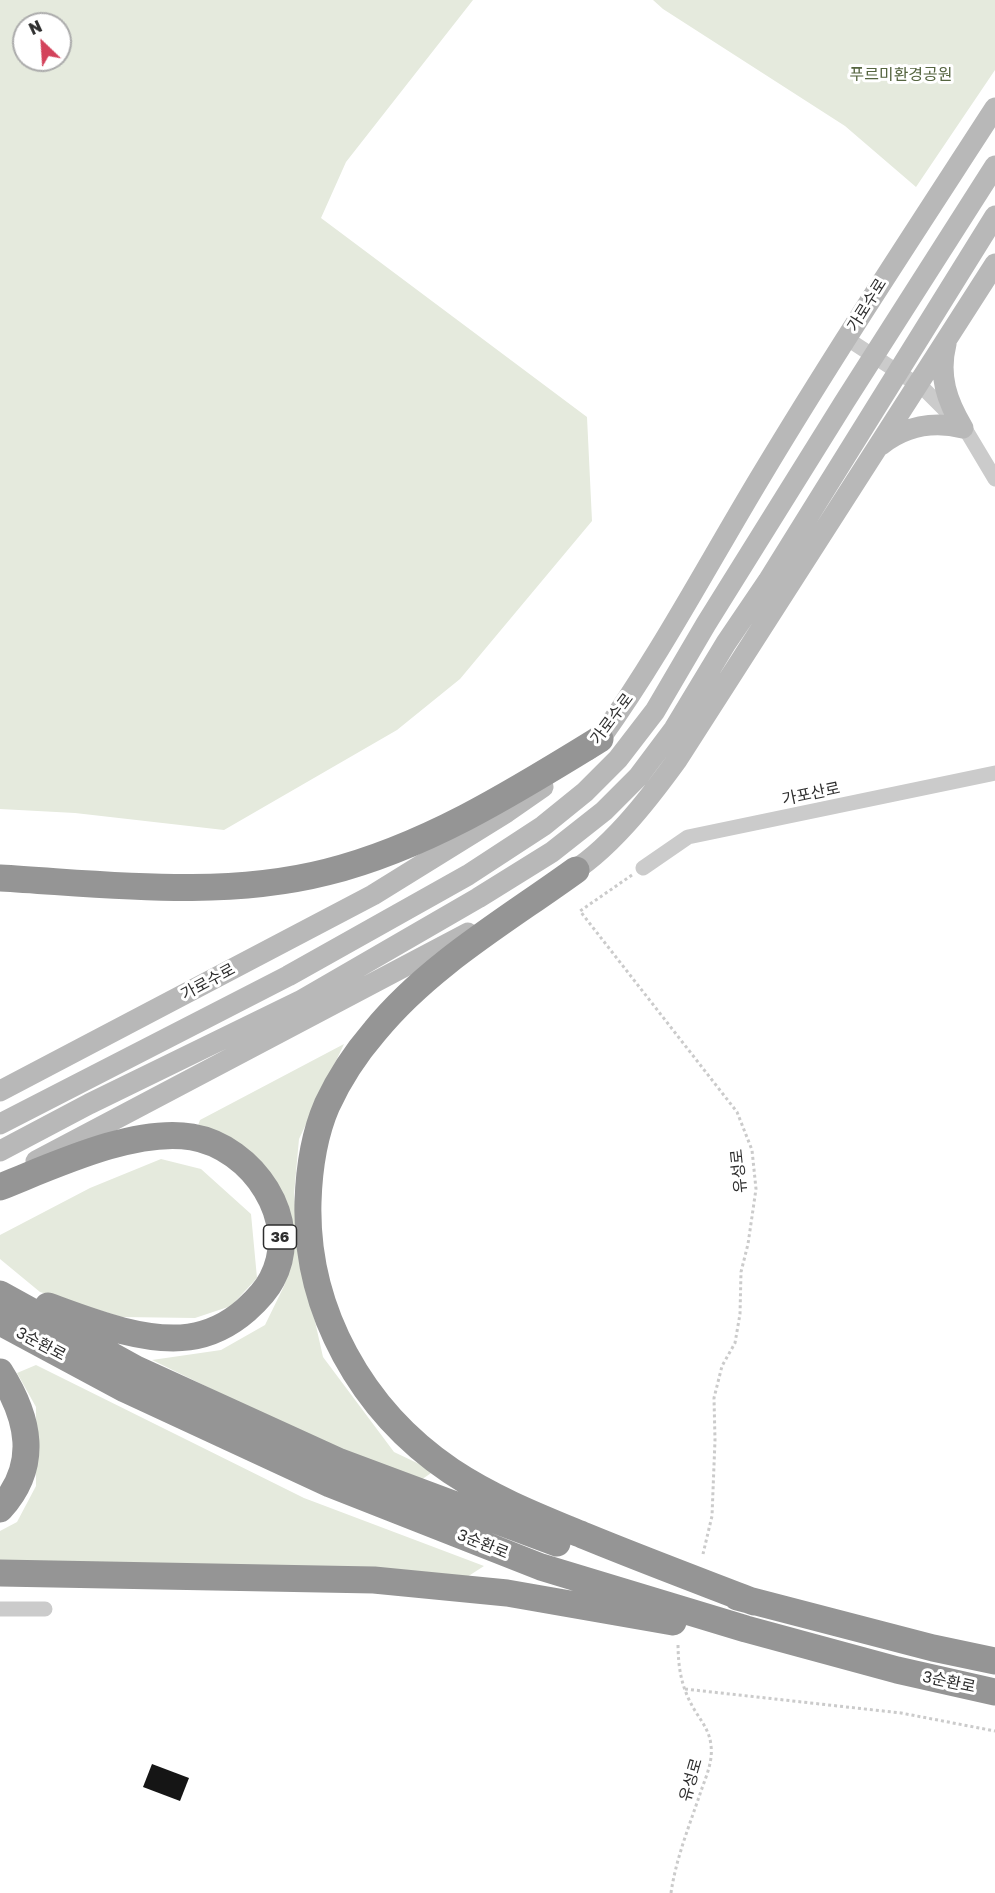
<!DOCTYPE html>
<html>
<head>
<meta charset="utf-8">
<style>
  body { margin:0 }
  #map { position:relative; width:995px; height:1893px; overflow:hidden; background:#fff; font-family:"Golos Text",sans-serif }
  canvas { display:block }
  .north { position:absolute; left:12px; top:12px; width:60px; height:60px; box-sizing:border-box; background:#fff; border:2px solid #ababab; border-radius:50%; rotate:335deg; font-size:16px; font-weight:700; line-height:24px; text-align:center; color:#2e2e2e }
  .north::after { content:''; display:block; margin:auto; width:21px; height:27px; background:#d3425b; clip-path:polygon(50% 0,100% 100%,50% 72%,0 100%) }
</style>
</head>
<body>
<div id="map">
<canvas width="995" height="1893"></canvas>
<div class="north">N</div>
</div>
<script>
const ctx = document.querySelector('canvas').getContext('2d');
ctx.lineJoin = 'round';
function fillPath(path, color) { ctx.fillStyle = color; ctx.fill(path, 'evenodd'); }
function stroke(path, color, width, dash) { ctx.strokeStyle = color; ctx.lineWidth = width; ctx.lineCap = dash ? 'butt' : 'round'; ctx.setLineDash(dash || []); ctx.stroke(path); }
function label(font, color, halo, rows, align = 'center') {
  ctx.font = font + ' "Golos Text","Noto Sans KR",sans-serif'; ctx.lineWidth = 6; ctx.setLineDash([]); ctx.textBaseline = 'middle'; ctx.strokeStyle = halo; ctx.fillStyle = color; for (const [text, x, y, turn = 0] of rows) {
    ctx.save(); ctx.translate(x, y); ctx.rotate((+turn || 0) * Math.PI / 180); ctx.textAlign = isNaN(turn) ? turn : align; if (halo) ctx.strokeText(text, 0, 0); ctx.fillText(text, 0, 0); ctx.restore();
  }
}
fillPath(new Path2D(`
  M 0,0 L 473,0 L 346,162 L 321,218 L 587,417 L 592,521 L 460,679 L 397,730 L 224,830 L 75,813 L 0,809 ZM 24,24 L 60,24 L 60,60 L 24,60 Z
  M 653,0 L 995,0 L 995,70 L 916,187 L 845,126 L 663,9 Z
  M 344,1044 L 299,1139 L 294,1194 L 299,1250 L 323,1357 L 394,1452 L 434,1471 L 421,1480 L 339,1451 L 152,1360 L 221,1350 L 265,1325 L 285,1284 L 288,1236 L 274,1183 L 196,1131 L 200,1120 Z
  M 161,1159 L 201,1169 L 251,1214 L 257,1278 L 231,1306 L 195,1318 L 122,1317 L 40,1292 L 0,1259 L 0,1235 L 90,1188 Z
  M 36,1365 L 304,1498 L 484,1566 L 467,1577 L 0,1561 L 0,1531 L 17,1522 L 36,1486 L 36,1407 L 17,1373 Z`), '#e5eadd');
fillPath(new Path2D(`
  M 152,1764 L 189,1778 L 180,1801 L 143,1787 Z`), '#151515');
stroke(new Path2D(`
  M 632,875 L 580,911 L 737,1112 L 752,1150 L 756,1189 L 748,1244 L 741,1272 L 740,1314 L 735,1343 L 722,1366 L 714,1398 L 715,1440 L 712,1516 L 703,1554
  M 685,1689 L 901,1713 L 995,1731
  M 671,1893 C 676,1858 690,1824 701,1791 C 706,1777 713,1761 711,1746 C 710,1731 701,1721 694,1709 C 681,1687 678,1667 678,1642`), '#cbcbcb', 3, [3, 3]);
stroke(new Path2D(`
  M 846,338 L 924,389 L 967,432 L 995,479
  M 643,868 L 688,837 L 995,773
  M 0,1609 L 45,1609`), '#cbcbcb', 15);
stroke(new Path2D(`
  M 946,344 C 938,376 947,401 963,428
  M 881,445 C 905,426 934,421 963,428
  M 588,750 L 600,739 C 660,655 708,564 761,476 C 836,351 916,230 995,108
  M 564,877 C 608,852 648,800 677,760 L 995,264
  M 0,1091 L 373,895 L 507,812 L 543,787
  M 0,1124 L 288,976 L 468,875 L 543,826 L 585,792 L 618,759 L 655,711 L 706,624 L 845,401 L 995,166
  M 0,1151 L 89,1104 L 300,1001 L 478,898 L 552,852 L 604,811 L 638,777 L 674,729 L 726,643 L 768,581 L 995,216
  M 36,1161 L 468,933`), '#b8b8b8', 21);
stroke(new Path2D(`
  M 576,870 C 507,920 429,965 375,1031 C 356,1053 339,1079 327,1105 C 314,1135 309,1169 308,1202 C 305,1310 362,1411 451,1471 C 493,1499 539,1517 585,1536 C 641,1559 697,1580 754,1602
  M 0,878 C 107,884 221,899 327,872 C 426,847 514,792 600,739
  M 0,1187 C 53,1166 135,1127 192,1137 C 252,1147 303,1220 272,1279 C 266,1291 256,1301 246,1310 C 230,1324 210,1334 189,1337 C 144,1343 89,1321 48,1306
  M 0,1294 L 136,1369 L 340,1462 L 557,1543
  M 0,1322 L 125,1389 L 330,1484 L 541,1567 L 746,1629 L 897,1670 L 995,1692
  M 0,1372 C 29,1418 40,1465 0,1509
  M 0,1573 L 374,1580 L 507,1593 L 673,1622
  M 737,1597 L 933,1648 L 995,1661`), '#959595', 27);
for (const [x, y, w] of [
  [280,1237,33]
]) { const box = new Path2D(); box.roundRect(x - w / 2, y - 12, w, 24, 4.5); ctx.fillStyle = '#fff'; ctx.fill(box); stroke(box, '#2e2e2e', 1.5); }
label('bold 15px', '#2e2e2e', null, [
  ["36",280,1237]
]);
label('16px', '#556540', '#fff', [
  ["푸르미환경공원",901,75]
]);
label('16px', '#2e2e2e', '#fff', [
  ["가로수로",867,305,-58],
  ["가로수로",612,719,-53],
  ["가포산로",811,794,-12],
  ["가로수로",208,982,-28],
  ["유성로",739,1171,-96],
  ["3순환로",41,1344,28],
  ["3순환로",483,1544,22],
  ["3순환로",949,1682,12],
  ["유성로",691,1780,-74]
]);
</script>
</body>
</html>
